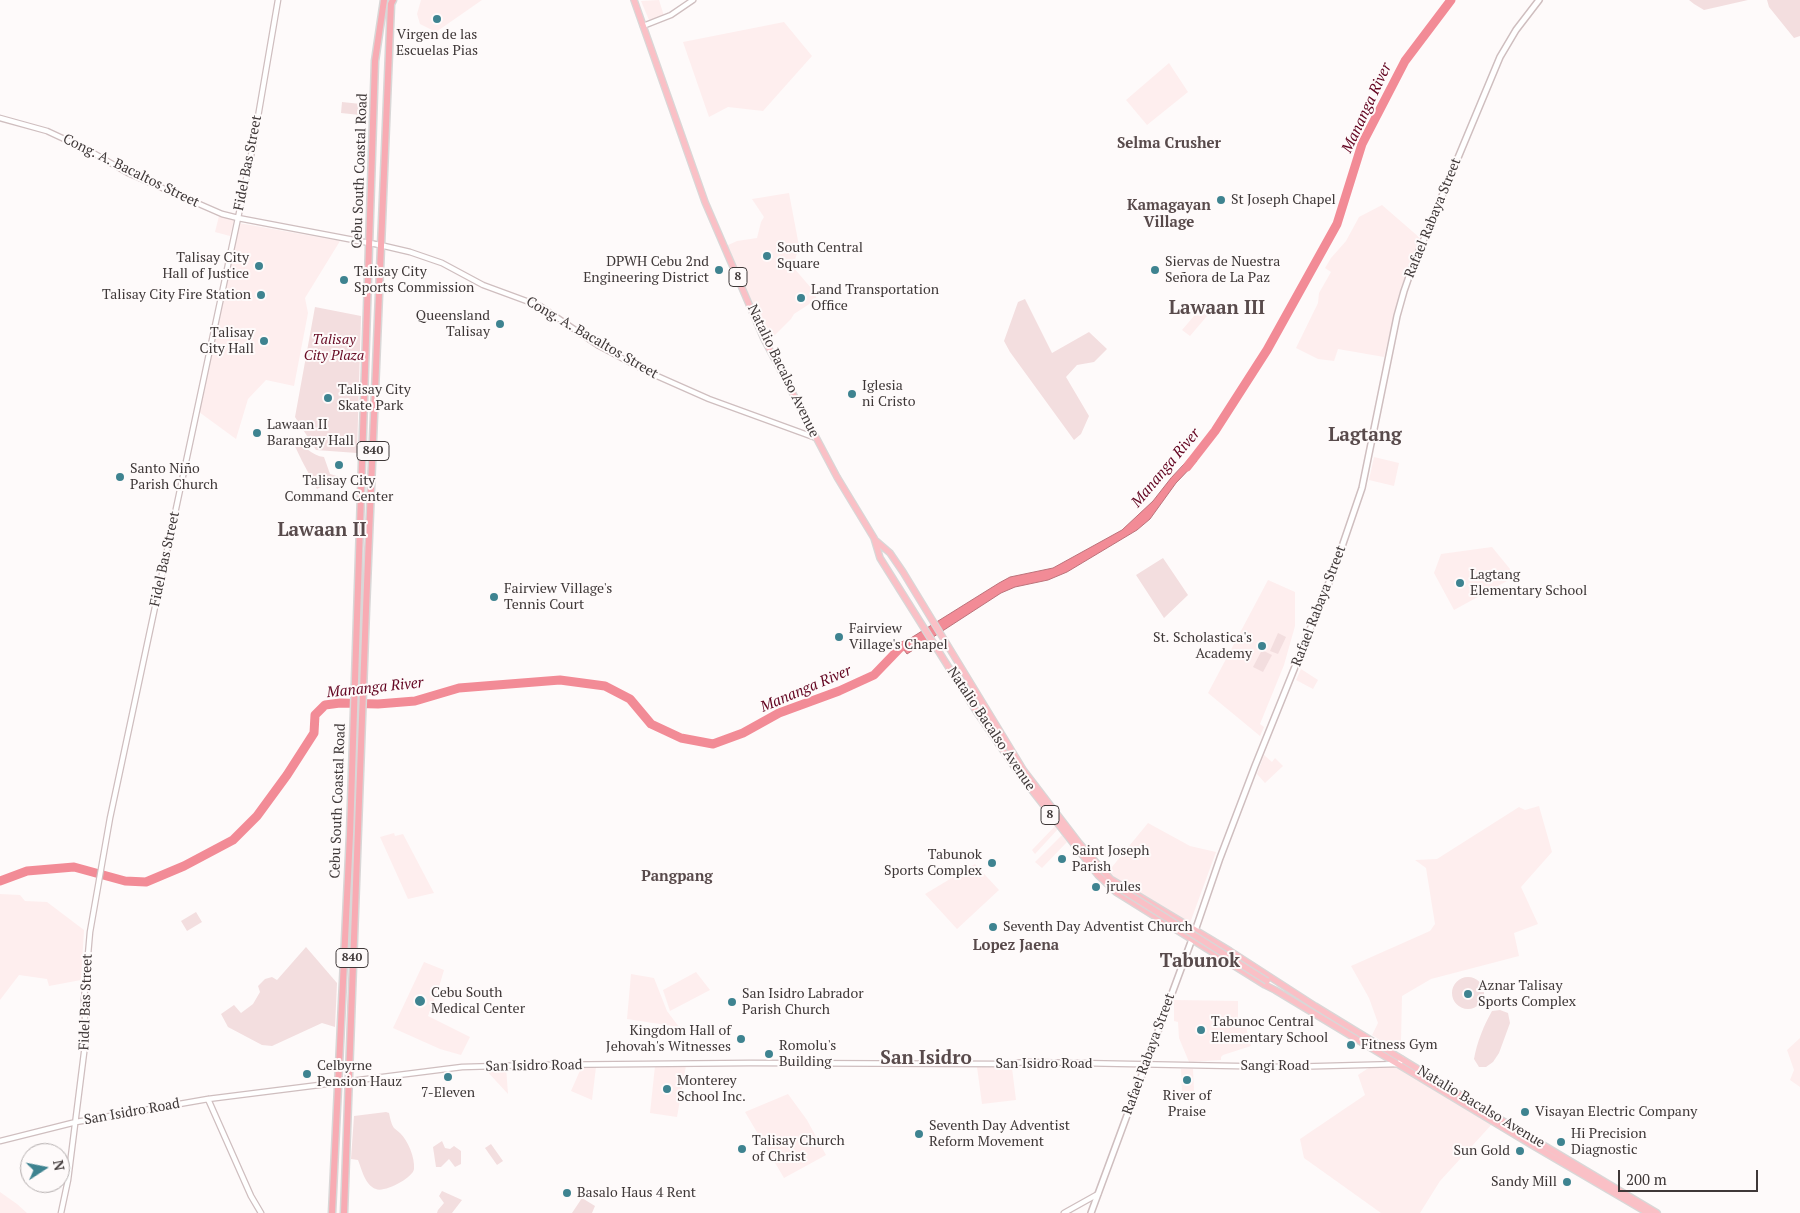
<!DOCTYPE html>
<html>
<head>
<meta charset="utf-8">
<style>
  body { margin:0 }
  #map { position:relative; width:1800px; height:1213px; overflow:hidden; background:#fefafa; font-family:"PT Serif",serif }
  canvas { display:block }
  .north { position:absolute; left:20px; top:1143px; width:50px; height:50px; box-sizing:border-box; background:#fefafa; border:1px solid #b2acac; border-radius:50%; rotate:79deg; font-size:14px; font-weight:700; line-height:20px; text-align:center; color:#3f3838 }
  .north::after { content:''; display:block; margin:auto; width:18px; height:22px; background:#3e8390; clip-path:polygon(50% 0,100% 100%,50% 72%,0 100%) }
  .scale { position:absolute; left:1618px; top:1170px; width:140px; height:22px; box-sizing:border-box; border:2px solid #3f3838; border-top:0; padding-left:6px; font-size:15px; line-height:18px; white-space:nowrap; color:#3f3838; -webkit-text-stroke:4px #fefafa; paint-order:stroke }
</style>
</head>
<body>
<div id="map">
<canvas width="1800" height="1213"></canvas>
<div class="north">N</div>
<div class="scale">200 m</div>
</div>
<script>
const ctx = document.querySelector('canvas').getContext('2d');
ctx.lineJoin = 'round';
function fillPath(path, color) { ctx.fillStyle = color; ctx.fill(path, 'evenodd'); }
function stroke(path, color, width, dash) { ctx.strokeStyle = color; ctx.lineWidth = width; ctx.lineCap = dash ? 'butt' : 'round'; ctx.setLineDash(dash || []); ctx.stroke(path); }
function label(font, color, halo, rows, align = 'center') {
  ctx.font = font + ' "PT Serif",serif'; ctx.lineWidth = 4; ctx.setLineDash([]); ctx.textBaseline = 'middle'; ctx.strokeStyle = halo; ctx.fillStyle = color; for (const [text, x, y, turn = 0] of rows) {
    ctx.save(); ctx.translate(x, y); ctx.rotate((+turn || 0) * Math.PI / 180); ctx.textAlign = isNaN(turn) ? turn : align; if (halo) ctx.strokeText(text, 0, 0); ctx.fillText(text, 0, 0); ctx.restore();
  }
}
fillPath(new Path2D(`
  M 421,0 L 482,0 L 436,32 L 420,24 L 417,14 Z
  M 659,0 L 664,16 L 649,20 L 641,1 Z
  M 784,22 L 812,56 L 763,111 L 728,107 L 709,117 L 683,42 Z
  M 1169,63 L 1188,92 L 1147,125 L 1126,100 Z
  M 789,193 L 799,246 L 793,267 L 812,289 L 817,299 L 794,314 L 791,319 L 770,340 L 726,246 L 737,241 L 757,238 L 761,222 L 764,217 L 752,199 Z
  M 1382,205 L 1420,238 L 1401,287 L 1384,357 L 1338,349 L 1334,361 L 1318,359 L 1296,348 L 1318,303 L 1319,293 L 1331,272 L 1325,268 L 1331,258 L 1346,241 L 1359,217 Z
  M 219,216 L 234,220 L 230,236 L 215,232 Z
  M 239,223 L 340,241 L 305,298 L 308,313 L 294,386 L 266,380 L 248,399 L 236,439 L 199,412 Z
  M 1200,309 L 1207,316 L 1190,336 L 1182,330 Z
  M 1374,457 L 1399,463 L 1394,486 L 1369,480 Z
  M 1492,547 L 1510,569 L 1507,581 L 1454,610 L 1434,573 L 1441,554 Z
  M 1268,580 L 1295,592 L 1295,626 L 1284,665 L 1260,724 L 1264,727 L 1260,736 L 1208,693 Z
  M 1301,669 L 1318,680 L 1313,689 L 1296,680 Z
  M 1264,755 L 1272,762 L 1275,758 L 1283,766 L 1265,783 L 1257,774 Z
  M 1539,806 L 1552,852 L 1521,887 L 1538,924 L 1514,933 L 1519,956 L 1431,979 L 1402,996 L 1401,1041 L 1397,1051 L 1372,1035 L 1378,1023 L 1369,998 L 1351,966 L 1430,931 L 1435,924 L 1426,868 L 1415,860 L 1437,859 L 1519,807 L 1525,810 Z
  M 1148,823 L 1190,846 L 1216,852 L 1190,923 L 1107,873 Z
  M 1055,826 L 1058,829 L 1035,854 L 1032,850 Z
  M 394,833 L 395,836 L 403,834 L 434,893 L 408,899 L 380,837 Z
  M 1062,835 L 1067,842 L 1042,868 L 1035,862 Z
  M 975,864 L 999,890 L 957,929 L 925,894 Z
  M 0,894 L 20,895 L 25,901 L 47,902 L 84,930 L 81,980 L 49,986 L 47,979 L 19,975 L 0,1000 Z
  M 424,962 L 444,970 L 439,987 L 428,1016 L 470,1037 L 461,1055 L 440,1049 L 393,1028 Z
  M 696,972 L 710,990 L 670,1011 L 663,990 Z
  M 631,974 L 654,978 L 667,1011 L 679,1027 L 627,1019 Z
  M 1174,1000 L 1238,1001 L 1238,1028 L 1246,1027 L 1251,1046 L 1223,1055 L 1221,1057 L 1221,1060 L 1189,1062 L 1179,1038 L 1178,1022 L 1174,1021 Z
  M 1800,1038 L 1800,1087 L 1790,1080 L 1794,1070 L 1787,1050 Z
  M 1373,1065 L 1399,1066 L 1493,1123 L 1440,1181 L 1420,1213 L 1381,1213 L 1304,1158 L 1300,1139 L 1365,1095 L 1358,1075 Z
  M 582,1066 L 596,1067 L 592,1100 L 571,1091 Z
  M 655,1066 L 686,1066 L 677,1117 L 650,1113 Z
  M 506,1067 L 508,1094 L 484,1068 Z
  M 977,1067 L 1012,1068 L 1016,1100 L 982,1104 Z
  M 1181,1069 L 1193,1069 L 1194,1091 L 1182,1092 Z
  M 788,1094 L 807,1120 L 826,1155 L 784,1178 L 745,1112 Z
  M 0,1192 L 17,1204 L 27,1213 L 0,1213 Z`), '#feeeee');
fillPath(new Path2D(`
  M 1689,0 L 1748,0 L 1704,10 L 1694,4 Z
  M 1767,0 L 1800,0 L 1800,36 L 1794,38 L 1769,7 Z
  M 342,102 L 361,104 L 360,115 L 341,113 Z
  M 1025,299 L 1052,353 L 1089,332 L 1107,349 L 1094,362 L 1077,365 L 1066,377 L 1089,416 L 1081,434 L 1074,440 L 1010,352 L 1004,341 L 1018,302 Z
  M 315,307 L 361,316 L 357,453 L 316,450 L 295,417 Z
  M 291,438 C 303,444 312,456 324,457 L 330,474 L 340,477 L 317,489 L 302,461 Z
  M 1163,558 L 1188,595 L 1164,618 L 1136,575 Z
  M 1278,633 L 1286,637 L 1278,654 L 1270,651 Z
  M 1262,650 L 1272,655 L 1263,672 L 1253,667 Z
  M 196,912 L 202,922 L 187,931 L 181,921 Z
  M 306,947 L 337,983 L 335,1027 L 322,1023 L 272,1046 L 262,1045 L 228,1027 L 221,1014 L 234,1005 L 241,1013 L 253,1004 L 260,992 L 258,986 L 265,979 L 272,977 L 277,980 Z
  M1452 993a16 16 0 1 1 32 0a16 16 0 1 1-32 0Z
  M 1500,1010 L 1508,1013 L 1510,1023 L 1499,1053 L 1493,1062 L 1486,1067 L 1479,1067 L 1474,1059 C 1477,1042 1484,1025 1492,1011 Z
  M 386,1112 L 389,1113 C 390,1117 391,1124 394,1128 C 396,1130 398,1131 400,1133 C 408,1141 415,1157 414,1169 C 413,1178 384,1193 376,1189 C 365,1185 362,1170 358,1160 L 351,1159 L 354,1116 Z
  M 442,1141 L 445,1148 L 450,1149 L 454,1146 L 461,1151 L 461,1164 L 455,1167 L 449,1159 L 441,1167 L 436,1167 L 433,1147 Z
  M 491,1144 L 503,1161 L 497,1165 L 485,1148 Z
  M 442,1191 L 462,1200 L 452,1213 L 437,1213 L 438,1210 L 444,1203 L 439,1196 Z
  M 582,1198 L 595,1206 L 592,1213 L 572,1213 Z`), '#f3dedf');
const water = new Path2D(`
  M 1192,456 L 1197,461 L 1176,483 L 1150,519 L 1137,530 L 1067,572 L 1048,580 L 1015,587 L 1001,593 L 907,654 L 898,642 L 906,641 L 999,583 L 1010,577 L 1053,568 L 1122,530 L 1153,501 L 1171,478 Z`);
fillPath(water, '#f28b96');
stroke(water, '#bc727a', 1);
stroke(new Path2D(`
  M 1187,467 L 1215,431 L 1267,350 L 1337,224 L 1362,144 L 1405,61 L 1451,0
  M 0,881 L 27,871 L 74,867 L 125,881 L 146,882 L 184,866 L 233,840 L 257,816 L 287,775 L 314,733 L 315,715 L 325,705 L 340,703 L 378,704 L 415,701 L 459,688 L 560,680 L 605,686 L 630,699 L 651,724 L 681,738 L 713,744 L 743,733 L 779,713 L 839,691 L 874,675 L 900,648 L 910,642`), '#f28b96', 9);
const tertiary = new Path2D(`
  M 643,26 L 671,15 L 693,0
  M 0,118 L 47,131 L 88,150 L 128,173 L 222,214 L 238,218 L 380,245 L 410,252 L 442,263 L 483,285 L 540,306 L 599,346 L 648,372 L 709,399 L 816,438
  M 208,1099 L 251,1196 L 261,1213
  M 0,1141 L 76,1122 L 208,1099 L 462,1067 L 535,1065 L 750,1063 L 1003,1064 L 1027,1062 L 1286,1067 L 1399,1064 L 1402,1059
  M 61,1213 L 68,1180 L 86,1037 L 84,1000 L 90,932 L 110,818 L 238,218 L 253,146 L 278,0
  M 1064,1213 L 1098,1194`);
const secondary = new Path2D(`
  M 1091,1213 L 1195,931 L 1220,858 L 1255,766 L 1334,570 L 1362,488 L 1397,316 L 1404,291 L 1412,268 L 1500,57 L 1516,30 L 1539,0`);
const primary = new Path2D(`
  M 634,0 L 705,202 L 764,339 L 837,477 L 874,538 L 880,558 L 978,714 L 1020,775 L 1098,875 L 1116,892 L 1265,985 L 1275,990 L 1532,1145 L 1648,1213
  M 875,540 L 890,553 L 903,572 L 1024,771 L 1079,843 L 1113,882
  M 1112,880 L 1230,951 L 1315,1006 L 1498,1118 L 1657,1213`);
const trunk = new Path2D(`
  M 332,1213 L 350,834 L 375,61 L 384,0
  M 344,1213 L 366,609 L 391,4 L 393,0`);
stroke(tertiary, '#cfbebf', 7);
stroke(secondary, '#cfbebf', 8);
stroke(primary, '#d9d7d7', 8);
stroke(trunk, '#d9d7d7', 9);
stroke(tertiary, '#fff', 4.5);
stroke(secondary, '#fff', 5);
stroke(primary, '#fac0c6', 5.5);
stroke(trunk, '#f8abb3', 6);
const primaryBridge = new Path2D(`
  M 1119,888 L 1267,981`);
stroke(primaryBridge, '#d9d7d7', 8, []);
stroke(primaryBridge, '#fac0c6', 5.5);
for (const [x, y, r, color] of [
  [437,19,5,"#3e8390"],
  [1221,200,5,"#3e8390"],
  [767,256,5,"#3e8390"],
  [259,266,5,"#3e8390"],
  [719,270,5,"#3e8390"],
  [1155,270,5,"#3e8390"],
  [344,280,5,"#3e8390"],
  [261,295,5,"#3e8390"],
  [801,298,5,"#3e8390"],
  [500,324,5,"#3e8390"],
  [264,341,5,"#3e8390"],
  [852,394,5,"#3e8390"],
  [328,398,5,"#3e8390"],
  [257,433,5,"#3e8390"],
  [339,465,5,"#3e8390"],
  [120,477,5,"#3e8390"],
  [1460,583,5,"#3e8390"],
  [494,597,5,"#3e8390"],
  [839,637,5,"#3e8390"],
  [1262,646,5,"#3e8390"],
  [1062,859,5,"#3e8390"],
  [992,863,5,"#3e8390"],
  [1096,887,5,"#3e8390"],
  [993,927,5,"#3e8390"],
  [1468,994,5,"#3e8390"],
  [420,1001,6,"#3e8390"],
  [732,1002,5,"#3e8390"],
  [1201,1030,5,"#3e8390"],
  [741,1039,5,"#3e8390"],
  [1351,1045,5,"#3e8390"],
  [769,1054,5,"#3e8390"],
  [307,1074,5,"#3e8390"],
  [448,1077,5,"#3e8390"],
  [1187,1080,5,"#3e8390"],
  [667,1089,5,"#3e8390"],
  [1525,1112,5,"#3e8390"],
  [919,1134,5,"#3e8390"],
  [1561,1142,5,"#3e8390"],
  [742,1149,5,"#3e8390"],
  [1520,1151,5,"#3e8390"],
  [1567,1182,5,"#3e8390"],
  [567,1193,5,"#3e8390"]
]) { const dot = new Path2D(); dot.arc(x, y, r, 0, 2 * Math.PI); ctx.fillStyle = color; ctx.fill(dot); stroke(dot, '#fefafa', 2); }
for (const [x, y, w] of [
  [738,277,18],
  [373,451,32],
  [1050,815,18],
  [352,958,32]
]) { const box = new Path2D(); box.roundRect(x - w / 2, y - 9.5, w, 19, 4); ctx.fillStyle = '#fefafa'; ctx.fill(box); stroke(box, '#3f3838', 1); }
label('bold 12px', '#3f3838', null, [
  ["8",738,277],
  ["840",373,451],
  ["8",1050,815],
  ["840",352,958]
]);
label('14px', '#3f3838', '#fefafa', [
  ["Virgen de las",437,35,"center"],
  ["Escuelas Pias",437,51,"center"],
  ["St Joseph Chapel",1231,200],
  ["South Central",777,248],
  ["Square",777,264],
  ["Talisay City",249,258,"right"],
  ["Hall of Justice",249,274,"right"],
  ["DPWH Cebu 2nd",709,262,"right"],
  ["Engineering District",709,278,"right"],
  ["Siervas de Nuestra",1165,262],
  ["Señora de La Paz",1165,278],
  ["Talisay City",354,272],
  ["Sports Commission",354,288],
  ["Land Transportation",811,290],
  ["Office",811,306],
  ["Talisay City Fire Station",251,295,"right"],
  ["Queensland",490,316,"right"],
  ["Talisay",490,332,"right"],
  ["Talisay",254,333,"right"],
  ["City Hall",254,349,"right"],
  ["Iglesia",862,386],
  ["ni Cristo",862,402],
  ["Talisay City",338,390],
  ["Skate Park",338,406],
  ["Lawaan II",267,425],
  ["Barangay Hall",267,441],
  ["Santo Niño",130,469],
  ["Parish Church",130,485],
  ["Talisay City",339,481,"center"],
  ["Command Center",339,497,"center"],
  ["Lagtang",1470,575],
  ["Elementary School",1470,591],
  ["Fairview Village's",504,589],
  ["Tennis Court",504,605],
  ["Fairview",849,629],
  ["Village's Chapel",849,645],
  ["St. Scholastica's",1252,638,"right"],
  ["Academy",1252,654,"right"],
  ["Saint Joseph",1072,851],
  ["Parish",1072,867],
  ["Tabunok",982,855,"right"],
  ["Sports Complex",982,871,"right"],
  ["jrules",1106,887],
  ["Seventh Day Adventist Church",1003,927],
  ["Aznar Talisay",1478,986],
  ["Sports Complex",1478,1002],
  ["Cebu South",431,993],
  ["Medical Center",431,1009],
  ["San Isidro Labrador",742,994],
  ["Parish Church",742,1010],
  ["Tabunoc Central",1211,1022],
  ["Elementary School",1211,1038],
  ["Kingdom Hall of",731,1031,"right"],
  ["Jehovah's Witnesses",731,1047,"right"],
  ["Fitness Gym",1361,1045],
  ["Romolu's",779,1046],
  ["Building",779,1062],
  ["Celbyrne",317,1066],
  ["Pension Hauz",317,1082],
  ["Monterey",677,1081],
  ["School Inc.",677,1097],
  ["7-Eleven",448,1093,"center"],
  ["River of",1187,1096,"center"],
  ["Praise",1187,1112,"center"],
  ["Visayan Electric Company",1535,1112],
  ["Seventh Day Adventist",929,1126],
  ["Reform Movement",929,1142],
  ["Hi Precision",1571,1134],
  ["Diagnostic",1571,1150],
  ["Talisay Church",752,1141],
  ["of Christ",752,1157],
  ["Sun Gold",1510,1151,"right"],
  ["Sandy Mill",1557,1182,"right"],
  ["Basalo Haus 4 Rent",577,1193]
], 'left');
label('14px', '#3f3838', '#fefafa', [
  ["Fidel Bas Street",248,163,-79],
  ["Cong. A. Bacaltos Street",131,171,26],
  ["Cebu South Coastal Road",360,171,-88],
  ["Rafael Rabaya Street",1433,218,-68],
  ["Cong. A. Bacaltos Street",592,338,30],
  ["Natalio Bacalso Avenue",783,371,64],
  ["Fidel Bas Street",165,559,-78],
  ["Rafael Rabaya Street",1319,606,-69],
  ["Natalio Bacalso Avenue",991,729,56],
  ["Cebu South Coastal Road",338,801,-88],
  ["Fidel Bas Street",86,1002,-88],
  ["Rafael Rabaya Street",1149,1054,-70],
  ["San Isidro Road",1044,1064],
  ["San Isidro Road",534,1066,-1],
  ["Sangi Road",1275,1066],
  ["Natalio Bacalso Avenue",1481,1107,31],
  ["San Isidro Road",132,1112,-10]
]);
label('italic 14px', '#670a23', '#fefafa', [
  ["Talisay",334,340],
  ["City Plaza",334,356]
]);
label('italic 15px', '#630420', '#fefafa', [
  ["Mananga River",1367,108,-65],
  ["Mananga River",1166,468,-50],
  ["Mananga River",375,688,-6],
  ["Mananga River",806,689,-23]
]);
label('bold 15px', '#584a4b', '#fefafa', [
  ["Selma Crusher",1169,144],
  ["Kamagayan",1169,206],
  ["Village",1169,223],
  ["Pangpang",677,877],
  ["Lopez Jaena",1016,946]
]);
label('bold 19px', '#584a4b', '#fefafa', [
  ["Lawaan III",1217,309],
  ["Lagtang",1365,436],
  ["Lawaan II",322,531],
  ["Tabunok",1200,962],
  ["San Isidro",926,1059]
]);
</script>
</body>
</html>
